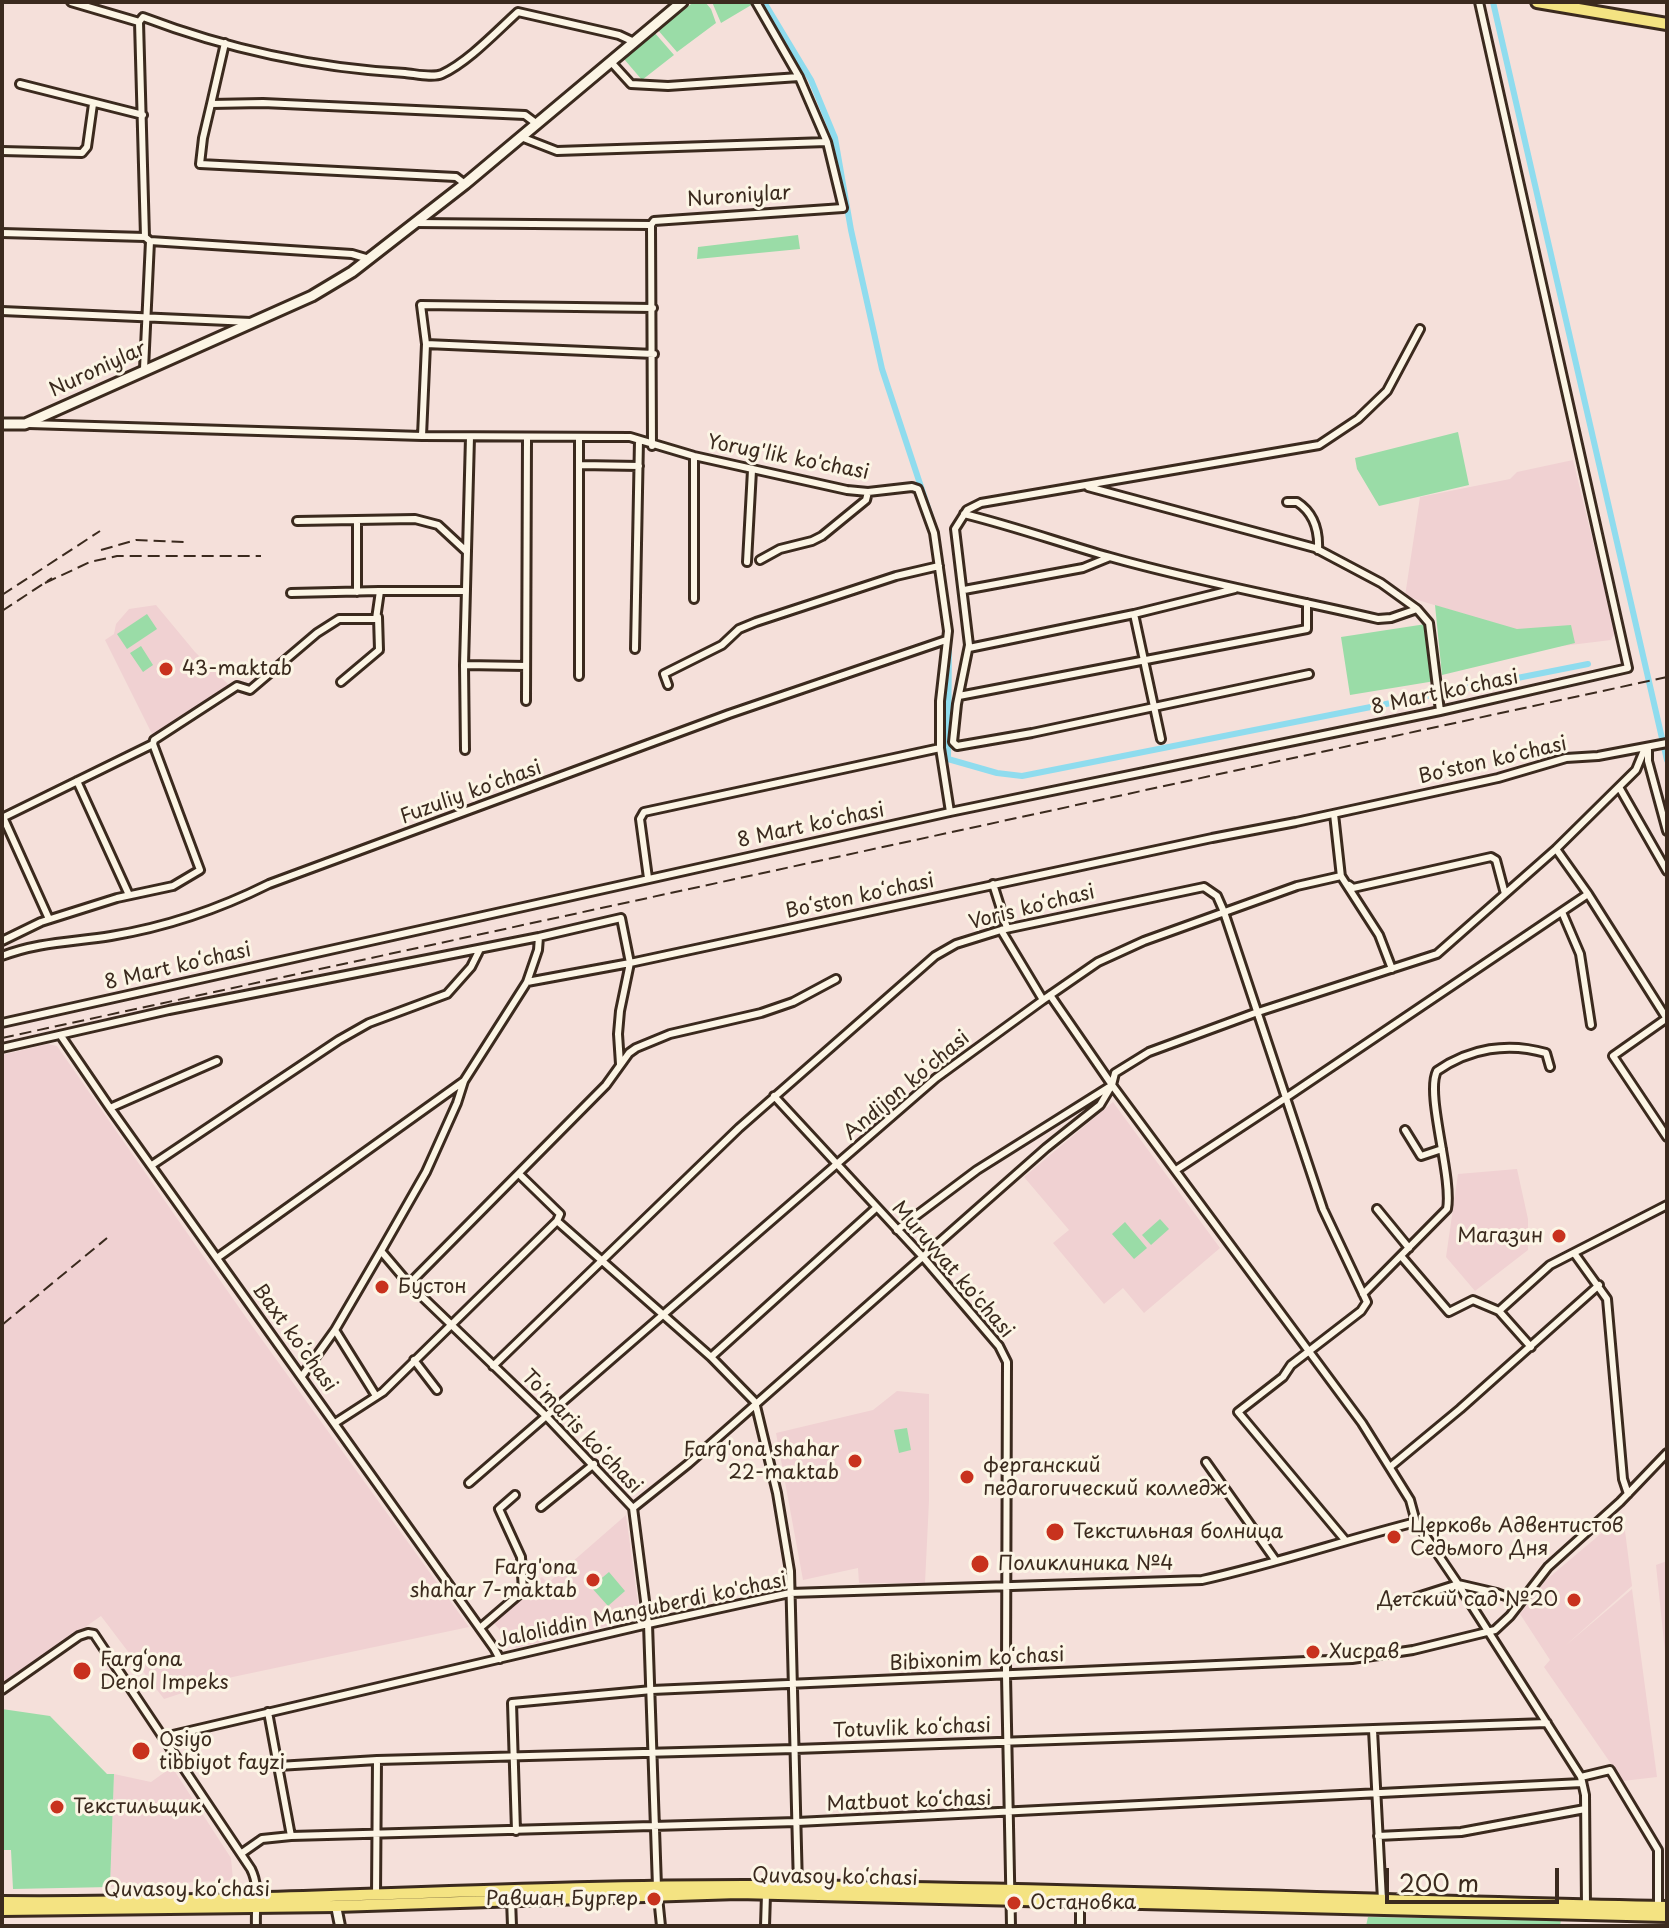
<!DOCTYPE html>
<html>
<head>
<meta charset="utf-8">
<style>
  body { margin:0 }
  #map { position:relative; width:1669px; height:1928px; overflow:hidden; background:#f5e0da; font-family:"Playpen Sans",sans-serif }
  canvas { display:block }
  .frame { position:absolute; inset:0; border:4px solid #3b2a1e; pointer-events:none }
  .scale { position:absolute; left:1385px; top:1868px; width:174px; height:36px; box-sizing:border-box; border:4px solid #3b2a1e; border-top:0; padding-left:10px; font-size:24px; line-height:28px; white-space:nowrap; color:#3b2a1e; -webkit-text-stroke:6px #fcf5e5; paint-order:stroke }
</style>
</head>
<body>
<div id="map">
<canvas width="1669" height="1928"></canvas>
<div class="frame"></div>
<div class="scale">200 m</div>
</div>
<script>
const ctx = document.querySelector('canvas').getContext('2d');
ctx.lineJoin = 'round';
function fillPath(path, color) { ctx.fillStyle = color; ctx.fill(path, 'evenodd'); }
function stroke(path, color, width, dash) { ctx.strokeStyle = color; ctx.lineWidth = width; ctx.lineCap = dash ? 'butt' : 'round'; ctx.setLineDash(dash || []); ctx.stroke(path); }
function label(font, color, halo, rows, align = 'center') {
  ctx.font = font + ' "Playpen Sans",sans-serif'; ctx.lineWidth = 6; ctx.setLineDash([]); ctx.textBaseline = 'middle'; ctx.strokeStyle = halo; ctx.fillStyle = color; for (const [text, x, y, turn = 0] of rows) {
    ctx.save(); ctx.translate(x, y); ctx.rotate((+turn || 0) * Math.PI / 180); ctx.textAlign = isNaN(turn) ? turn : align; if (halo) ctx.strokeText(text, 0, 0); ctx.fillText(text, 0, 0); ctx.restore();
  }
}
fillPath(new Path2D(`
  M 1573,460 L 1615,632 L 1611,640 L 1521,651 L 1515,630 L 1405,596 L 1420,497 L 1510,479 L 1517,472 Z
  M 156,605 L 195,652 L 229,685 L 153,736 L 105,640 L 114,634 L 116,624 L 129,609 Z
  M 48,1044 L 57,1046 L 245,1316 L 469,1627 L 228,1678 L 164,1699 L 101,1616 L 2,1685 L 2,1055 Z
  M 1113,1102 L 1220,1248 L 1144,1313 L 1123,1288 L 1104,1304 L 1053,1243 L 1069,1230 L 1024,1177 Z
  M 1517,1169 L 1528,1219 L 1528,1250 L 1475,1291 L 1446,1257 L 1458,1174 Z
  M 897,1391 L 929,1394 L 929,1501 L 925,1583 L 859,1583 L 858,1568 L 803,1580 L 776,1433 L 873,1410 Z
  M 626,1515 L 640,1618 L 516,1648 L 492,1621 L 542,1577 L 548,1583 Z
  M 1623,1515 L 1632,1586 L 1565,1646 L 1632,1589 L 1657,1777 L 1623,1781 L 1544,1667 L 1550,1660 L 1520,1614 L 1546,1580 Z
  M 1667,1561 L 1667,1671 L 1656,1565 Z
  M 172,1767 L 231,1858 L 233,1880 L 110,1887 L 114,1774 L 151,1782 Z`), '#f0d1d2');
fillPath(new Path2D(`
  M 694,2 L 705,2 L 711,9 L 716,23 L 677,52 L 657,29 Z
  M 712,2 L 752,2 L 753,4 L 721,23 Z
  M 654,32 L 674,55 L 642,80 L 624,59 Z
  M 798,235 L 800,249 L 697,259 L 698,247 Z
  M 1458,432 L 1469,485 L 1379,506 L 1357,469 L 1355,458 Z
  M 1435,605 L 1517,629 L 1571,625 L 1575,643 L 1442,675 Z
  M 147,614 L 157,629 L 127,649 L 117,634 Z
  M 1426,624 L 1435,681 L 1350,695 L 1341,637 Z
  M 141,646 L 153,665 L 143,672 L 130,653 Z
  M 1160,1219 L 1169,1229 L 1151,1245 L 1142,1235 Z
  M 1125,1222 L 1147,1248 L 1134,1259 L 1112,1234 Z
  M 907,1428 L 911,1450 L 899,1453 L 894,1430 Z
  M 609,1572 L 625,1591 L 608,1606 L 591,1587 Z
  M 2,1709 L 50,1716 L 107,1774 L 114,1774 L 110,1887 L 13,1889 L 11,1850 L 2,1850 Z
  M 1368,1917 L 1561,1920 L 1560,1926 L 1366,1926 Z`), '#9adca7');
stroke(new Path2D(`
  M 764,2 L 811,80 L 835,138 L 851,230 L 882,369 L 932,520
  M 1493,2 L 1667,760
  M 949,641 L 948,759 L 997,773 L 1022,776 L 1588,664`), '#8fdcee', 6);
const minor = new Path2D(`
  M 71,2 L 139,22 L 143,17 C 227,49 316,68 405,73 C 416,74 433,78 442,74 C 468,62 496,32 518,12 L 619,35 L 634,42
  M 139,22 L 145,237 L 150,241 L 144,369
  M 611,62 L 631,84 L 668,86 L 799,77
  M 20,84 L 143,115
  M 211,104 L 225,43
  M 521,137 L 557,151 L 827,142
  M 2,151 L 82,153 L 87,147 L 93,104
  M 465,184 L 456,177 L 200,164 L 203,138 L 211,104 L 263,103 L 525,115 L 537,124
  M 415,223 L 651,225 L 654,221 L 843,208 L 827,142 L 799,77 L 756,2
  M 651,225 L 652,446
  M 2,233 L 145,237
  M 150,241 L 352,254 L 369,259
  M 2,311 L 251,322
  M 426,344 L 654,354
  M 29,424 L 422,436 L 630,437 L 694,456 L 847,490 L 868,492 L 912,487 L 918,489 L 934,533 L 948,631 L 940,701 L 940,748 L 950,812
  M 422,436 L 426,344 L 421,305 L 653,308
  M 579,437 L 579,676
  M 580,465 L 639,466
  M 1088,487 L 1315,548 L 1381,583 L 1417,609 L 1429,623 L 1440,711
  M 1287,502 L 1297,502 C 1314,513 1319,531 1318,550
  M 964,514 C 1013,526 1061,543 1110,557 C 1198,582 1288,598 1378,619 L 1391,618 L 1417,609
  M 297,521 L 415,519 L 438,525 L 466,551
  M 760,560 L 780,549 L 812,541 L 822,536 L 866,500 L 868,492
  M 747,562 L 752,470
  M 964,590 L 1083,568 L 1110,557
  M 357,592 L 357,521
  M 291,593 L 379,591
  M 694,599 L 694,456
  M 1134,614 L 1161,739
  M 969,648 L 1134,614 L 1235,589
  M 635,649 L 639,440
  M 464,665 L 526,666
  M 1309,674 L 1032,733 L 957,746 L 953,742 L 957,704 L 969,645 L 955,529 L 967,510 L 981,503 L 1319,445 L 1358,419 L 1387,391 L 1420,329
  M 341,682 L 379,650 L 378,617
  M 668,685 L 664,674 L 722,645 L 739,629 L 756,622 L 896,576 L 939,566
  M 959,696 L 1307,629 L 1307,603
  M 526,701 L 527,438
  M 153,744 L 154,740 L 237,686 L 250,690 L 317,633 L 339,619 L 376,619 L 380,591 L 466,591
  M 1648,747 L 1648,761 L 1667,831
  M 465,750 L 464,665 L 470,437
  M 77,781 L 129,895
  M 1619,787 L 1667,871
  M 1334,814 L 1341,877
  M 3,817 L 49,919
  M 2,818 L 153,744 L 200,870 L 173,886 L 117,898 L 41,922 L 2,941
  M 648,878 L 640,819 L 644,812 L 940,748
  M 993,884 L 1007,928
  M 1349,885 L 1353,888 L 1491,857 L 1496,860 L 1505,894
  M 1588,894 L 1667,1019
  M 1562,912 L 1580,954 L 1591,1025
  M 1001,930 L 1043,1000
  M 2,956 C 38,942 73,942 111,936 C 166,927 219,909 269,884 L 729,714 L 946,640
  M 527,982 L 538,950 L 539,937
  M 1050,995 L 1112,1085 L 1362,1423 L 1410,1500 L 1416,1522 L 1458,1584 L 1497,1593 L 1521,1602
  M 1667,1018 L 1613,1056 L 1667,1137
  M 2,1023 L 950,812 L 1440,711 L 1628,668 L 1479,2
  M 61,1036 L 110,1108 L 494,1648 L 500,1659
  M 2,1048 L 169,1010 L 539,937 L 621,918 L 630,963 L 620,1011 L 618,1034 L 620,1064
  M 774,1096 L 923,1257 L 999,1346 L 1007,1362 L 1006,1675 L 1011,1926
  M 110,1108 L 217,1061
  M 1405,1130 L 1421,1156 L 1442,1149
  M 152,1165 L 339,1040 L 369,1023 L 447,994 L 471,967 L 480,949
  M 1176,1170 L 1284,1099 L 1588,894 L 1556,849
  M 519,1174 L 560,1214 L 557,1221
  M 1377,1209 L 1409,1248
  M 897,1230 L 977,1170 L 1109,1087
  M 381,1251 L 409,1284 L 546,1416 L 633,1508 L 648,1624 L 657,1887 L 661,1926
  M 1574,1253 L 1607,1299 L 1623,1479 L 1628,1494
  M 1401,1256 L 1449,1312 L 1473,1300 L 1499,1311 L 1531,1347
  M 217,1258 L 464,1081
  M 409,1284 L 606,1085 L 629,1053 L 636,1048 L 670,1034 L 761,1013 L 793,1002 L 836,979
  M 1363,1294 L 1447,1209 C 1453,1177 1425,1094 1437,1071 C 1470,1048 1508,1042 1546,1053 L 1550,1067
  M 1499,1311 L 1550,1265 L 1667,1205
  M 335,1330 L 376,1396
  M 711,1357 L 876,1208
  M 414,1360 L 437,1390
  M 493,1366 L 739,1128 L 935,956 L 956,944 L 1001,930 L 1204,887 L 1217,896 L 1224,912 L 1323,1209 L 1367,1302 L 1361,1311 L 1291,1365 L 1283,1377 L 1238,1412 L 1345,1540
  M 302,1376 L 335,1330 L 381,1251 L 426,1172 L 457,1103 L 464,1081 L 527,982 L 630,963 L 1212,838 L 1296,822 L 1498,778 L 1566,758 L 1598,756 L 1667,743
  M 335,1423 L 383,1392 L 557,1221 L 711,1357 L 755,1402 L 777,1493 L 790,1571 L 798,1887
  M 1206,1462 L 1276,1561
  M 1390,1467 L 1460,1409 L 1599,1285
  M 469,1483 L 936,1078 L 1043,1000 L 1098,962 L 1144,941 L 1297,886 L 1341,876 L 1379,935 L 1392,969
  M 541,1507 L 594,1464
  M 633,1508 L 688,1464 L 1046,1148 L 1100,1105 L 1112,1085 L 1115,1073 L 1149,1052 L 1255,1013 L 1437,954 L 1556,849 L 1636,770 L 1645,748
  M 1411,1599 L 1458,1584 L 1581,1777
  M 480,1628 L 523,1591 L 521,1557 L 499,1509 L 515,1495
  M 2,1690 L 79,1636 L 88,1633 L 94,1634 L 251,1869 C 260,1887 255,1906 256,1926
  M 268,1712 L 291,1836
  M 1373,1730 L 1382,1900
  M 164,1737 L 648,1624 L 790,1593 L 1202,1580 C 1274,1564 1345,1540 1416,1522
  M 278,1766 L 377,1760 L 795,1749 L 1547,1723
  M 516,1831 L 512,1703 L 652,1690 L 1352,1659 L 1413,1650 L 1495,1630 L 1510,1616 L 1548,1567 L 1620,1502 L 1667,1453
  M 1378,1836 L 1461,1832 L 1585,1809
  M 242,1853 L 262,1839 L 291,1836 L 797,1822 L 1582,1783
  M 376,1896 L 377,1760
  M 511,1899 L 512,1926
  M 1586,1906 L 1585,1795 L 1581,1777 L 1610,1770 L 1658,1850 L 1658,1906
  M 765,1926 L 766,1894
  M 1080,1926 L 1080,1902`);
const tertiary = new Path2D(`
  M 336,1906 L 340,1926`);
const secondary = new Path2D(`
  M 2,424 L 25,424 L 312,296 L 352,272 L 465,184 L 682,2`);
const primary = new Path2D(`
  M 1537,2 L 1667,24
  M 2,1902 C 256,1904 509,1885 763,1886 C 1065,1888 1366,1901 1667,1907
  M 2,1910 L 336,1906 L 738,1893 L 1667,1916`);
stroke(minor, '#3b2a1e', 12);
stroke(tertiary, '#3b2a1e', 14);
stroke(secondary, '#3b2a1e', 15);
stroke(primary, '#3b2a1e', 16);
stroke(minor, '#fcf5e5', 6);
stroke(tertiary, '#fcf5e5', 8);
stroke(secondary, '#fcf5e5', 9);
stroke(primary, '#f4e382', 10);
stroke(new Path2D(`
  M 101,550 L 136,540 L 184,542
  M 45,583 L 90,562 L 117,556 L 261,556
  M 2,595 L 100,531
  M 2,611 L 52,578
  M 2,1038 L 1667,677
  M 2,1325 L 107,1238`), '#3b2a1e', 2, [12, 6]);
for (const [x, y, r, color] of [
  [166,669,8,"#c8321e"],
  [1559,1236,8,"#c8321e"],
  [382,1287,8,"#c8321e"],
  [855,1461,8,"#c8321e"],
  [967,1477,8,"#c8321e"],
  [1055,1532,10,"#c8321e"],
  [1394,1537,8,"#c8321e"],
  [980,1564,10,"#c8321e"],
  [593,1580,8,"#c8321e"],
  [1574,1600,8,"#c8321e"],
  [1313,1652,8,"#c8321e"],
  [82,1671,10,"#c8321e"],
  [141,1751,10,"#c8321e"],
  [57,1807,8,"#c8321e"],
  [654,1899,8,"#c8321e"],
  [1014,1903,8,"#c8321e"]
]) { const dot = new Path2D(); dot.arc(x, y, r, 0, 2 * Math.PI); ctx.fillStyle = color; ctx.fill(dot); stroke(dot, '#fcf5e5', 3); }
label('20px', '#3b2a1e', '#fcf5e5', [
  ["Nuroniylar",739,197,-4],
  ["Nuroniylar",98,370,-25],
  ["Yorug'lik ko'chasi",788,458,11],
  ["8 Mart koʻchasi",1445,693,-12],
  ["Boʻston koʻchasi",1493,761,-13],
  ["Fuzuliy koʻchasi",471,793,-20],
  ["8 Mart koʻchasi",811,826,-12],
  ["Boʻston koʻchasi",860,897,-12],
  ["Voris koʻchasi",1032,908,-14],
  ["8 Mart koʻchasi",178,967,-13],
  ["Andijon koʻchasi",907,1086,-40],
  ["Muruvvat ko'chasi",952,1270,49],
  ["Baxt koʻchasi",294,1338,54],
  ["Toʻmaris koʻchasi",581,1432,46],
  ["Jaloliddin Manguberdi ko'chasi",642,1611,-12],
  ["Bibixonim koʻchasi",977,1660,-3],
  ["Totuvlik koʻchasi",912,1729,-2],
  ["Matbuot koʻchasi",909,1802,-2],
  ["Quvasoy koʻchasi",835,1878,1],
  ["Quvasoy koʻchasi",187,1890]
]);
label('20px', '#3b2a1e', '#fcf5e5', [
  ["43-maktab",182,669],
  ["Магазин",1543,1236,"right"],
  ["Бустон",398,1287],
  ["Farg'ona shahar",839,1450,"right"],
  ["22-maktab",839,1473,"right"],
  ["ферганский",983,1466],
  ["педагогический колледж",983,1489],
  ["Церковь Адвентистов",1410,1526],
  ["Седьмого Дня",1410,1549],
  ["Текстильная болница",1073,1532],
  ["Поликлиника №4",998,1564],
  ["Farg'ona",577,1568,"right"],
  ["shahar 7-maktab",577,1591,"right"],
  ["Детский сад №20",1558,1600,"right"],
  ["Хисрав",1329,1652],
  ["Farg‘ona",100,1660],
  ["Denol Impeks",100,1683],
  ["Osiyo",159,1740],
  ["tibbiyot fayzi",159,1763],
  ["Текстильщик",73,1807],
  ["Равшан Бургер",638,1899,"right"],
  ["Остановка",1030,1903]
], 'left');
</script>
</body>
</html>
